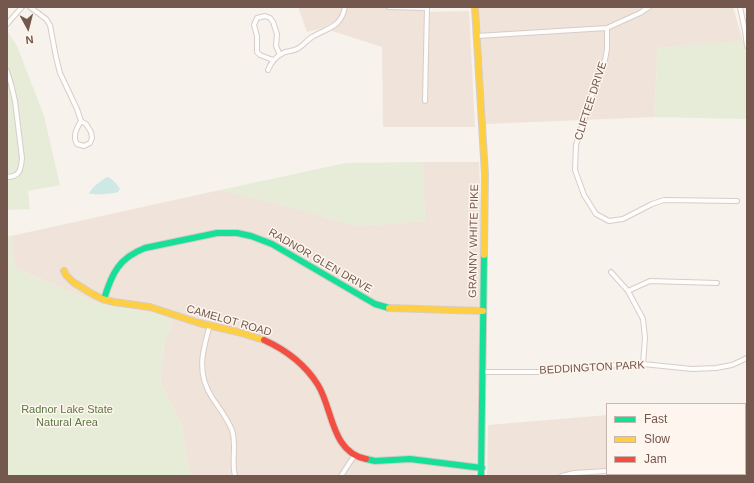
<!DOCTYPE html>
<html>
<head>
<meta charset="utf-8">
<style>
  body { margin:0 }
  #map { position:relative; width:754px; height:483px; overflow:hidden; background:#f7f2ec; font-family:Arial,sans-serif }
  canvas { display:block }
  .frame { position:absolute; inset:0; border:8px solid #74574d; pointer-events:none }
  .legend { position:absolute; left:606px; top:403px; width:140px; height:72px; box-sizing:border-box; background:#fef6ee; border:1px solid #c7b6ae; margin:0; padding:5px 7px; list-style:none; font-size:12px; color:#74574d }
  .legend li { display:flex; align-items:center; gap:8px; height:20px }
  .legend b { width:20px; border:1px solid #c7b6ae }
  .north { position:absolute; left:8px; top:8px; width:40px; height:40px; -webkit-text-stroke:3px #fef6ee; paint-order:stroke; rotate:173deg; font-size:11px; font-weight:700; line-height:16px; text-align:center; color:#74574d }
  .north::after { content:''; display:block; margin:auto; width:14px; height:18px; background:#74574d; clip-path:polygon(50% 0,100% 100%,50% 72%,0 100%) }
</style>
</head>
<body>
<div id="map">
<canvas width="754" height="483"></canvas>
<div class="frame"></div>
<ul class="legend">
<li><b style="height:5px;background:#16e098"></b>Fast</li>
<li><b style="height:5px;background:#ffcf43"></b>Slow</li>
<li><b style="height:5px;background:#f24e42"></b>Jam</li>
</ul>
<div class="north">N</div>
</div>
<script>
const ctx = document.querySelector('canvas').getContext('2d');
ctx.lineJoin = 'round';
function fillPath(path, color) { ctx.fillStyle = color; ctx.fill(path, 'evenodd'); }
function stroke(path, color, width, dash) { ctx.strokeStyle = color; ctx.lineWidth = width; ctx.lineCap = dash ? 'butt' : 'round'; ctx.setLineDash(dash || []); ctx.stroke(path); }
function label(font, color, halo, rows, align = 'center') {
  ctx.font = font + ' Arial,sans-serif'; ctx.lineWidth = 3; ctx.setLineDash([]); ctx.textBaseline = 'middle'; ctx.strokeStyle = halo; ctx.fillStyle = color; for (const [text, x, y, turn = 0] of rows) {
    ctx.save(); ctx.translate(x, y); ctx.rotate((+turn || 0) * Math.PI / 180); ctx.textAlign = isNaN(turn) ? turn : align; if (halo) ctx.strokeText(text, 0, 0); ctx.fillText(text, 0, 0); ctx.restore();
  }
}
fillPath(new Path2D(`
  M 298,7 L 424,7 L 423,12 L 469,11 L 475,127 L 383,127 L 382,47 L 323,28 L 307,32 Z
  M 479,7 L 733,7 L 743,41 L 658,48 L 654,117 L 486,124 Z
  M 422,162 L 479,162 L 481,209 L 478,435 L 476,476 L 190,476 L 182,426 L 160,382 L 164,343 L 172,325 L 167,316 L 97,303 L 15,268 L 11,236 L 220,190 L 306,211 L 355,226 L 425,221 Z
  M 747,404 L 747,476 L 487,476 L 488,425 L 607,415 L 607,474 L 745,474 L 745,405 Z`), '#f0e4da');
fillPath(new Path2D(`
  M 7,31 L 17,46 L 44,116 L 60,185 L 28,191 L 30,209 L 7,210 Z
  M 747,40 L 747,119 L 654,117 L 658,48 Z
  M 422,162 L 425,221 L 355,226 L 306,211 L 220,190 L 346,163 Z
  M 7,236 L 11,236 L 15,268 L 97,303 L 167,316 L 172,325 L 164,343 L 160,382 L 182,426 L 190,476 L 7,476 Z`), '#e6ecd7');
fillPath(new Path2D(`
  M 107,177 C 112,178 117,184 120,189 L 118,192 C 112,194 96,195 89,194 C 92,186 100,182 107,177 Z`), '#cee8e6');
const street = new Path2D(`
  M 30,7 L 46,19 L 50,25 L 56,57 L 60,73 L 77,109 L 81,121 L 86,124 L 91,132 L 92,138 L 90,143 L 84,146 L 77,144 C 72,136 77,128 81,121
  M 389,7 L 427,8
  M 740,7 L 745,31 L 747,46
  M 7,24 L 22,7
  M 607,28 L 607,49 L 605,60 L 597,80 L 576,145 L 575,170 L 584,195 L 596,214 L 609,221 L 623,219 L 652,204 L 664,200 L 737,201
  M 477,36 L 607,28 L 640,13 L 649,7
  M 273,60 L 260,55 L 257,52 L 257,36 L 254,25 L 257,18 L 265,16 L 270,18 L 273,22 L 277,34 L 276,46 L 280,55
  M 268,70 C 271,62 276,56 285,52 C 289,51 293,51 297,49 C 303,46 306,41 312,37 C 327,28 341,28 345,7
  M 7,71 L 11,84 L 15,101 L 22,158 C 21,169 20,177 7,177
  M 425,101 L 427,7
  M 611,272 L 628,291 L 643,319 L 645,338 L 643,364
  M 628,291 L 650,281 L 717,283
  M 210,325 C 202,352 196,374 213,399 C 220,409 227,418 232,430 C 237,446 231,460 235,476
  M 482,372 L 548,372 L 582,367 L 643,364 L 692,369 L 716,368 L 732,365 L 747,358
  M 745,462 L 747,462
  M 341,476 L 354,456
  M 562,476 L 574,473 L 607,471`);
const fast = new Path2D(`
  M 104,299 C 112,273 119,258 145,248 L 217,233 L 237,233 L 251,236 L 272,244 L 375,304 L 389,308
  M 366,459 L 375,461 L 410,459 L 482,468
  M 481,476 L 484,255`);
const slow = new Path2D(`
  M 475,7 L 485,175 L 484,255
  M 64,271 L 66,275 L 73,282 L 89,292 L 102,299 L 114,302 L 150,307 L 199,323 L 238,332 L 264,340
  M 389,308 L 483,311`);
const jam = new Path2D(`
  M 264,340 C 286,350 305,364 318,385 C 333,409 331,452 366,459`);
stroke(street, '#d6cdc9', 6);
stroke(fast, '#d6cdc8', 8);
stroke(slow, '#d6cdc8', 8);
stroke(jam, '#d6cdc8', 8);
stroke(street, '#fefdfc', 4);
stroke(fast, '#16e098', 6);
stroke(slow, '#ffcf43', 6);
stroke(jam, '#f24e42', 6);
label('11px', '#74574d', '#fef6ee', [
  ["CLIFTEE DRIVE",591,101,-72],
  ["GRANNY WHITE PIKE",474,241,-89],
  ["RADNOR GLEN DRIVE",320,261,30],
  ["CAMELOT ROAD",229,321,16],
  ["BEDDINGTON PARK",592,368,-3]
]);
label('11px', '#5a7945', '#fef6ee', [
  ["Radnor Lake State",67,410],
  ["Natural Area",67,423]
]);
</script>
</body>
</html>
